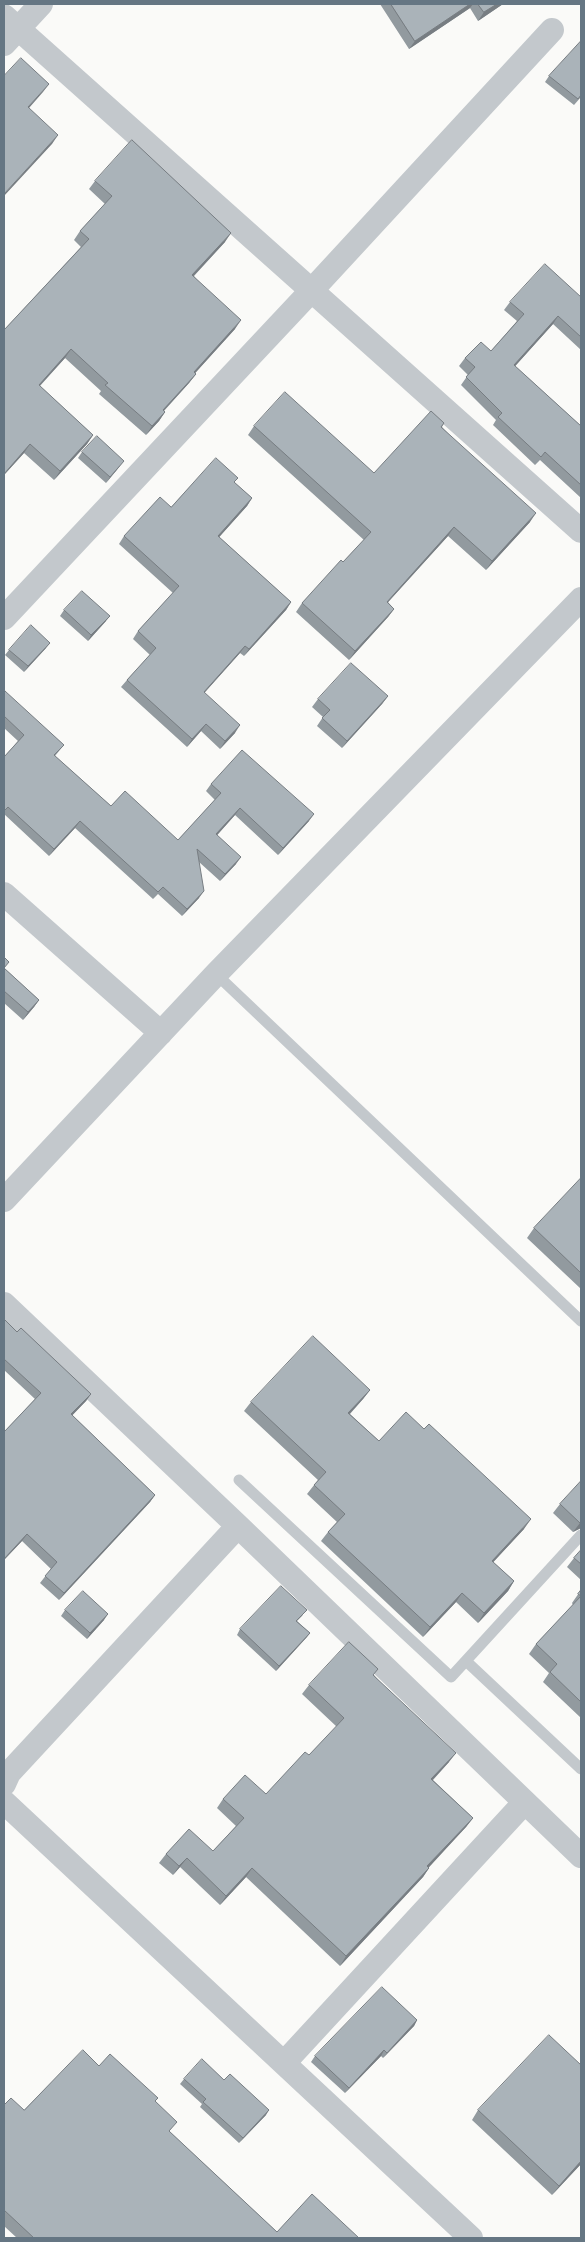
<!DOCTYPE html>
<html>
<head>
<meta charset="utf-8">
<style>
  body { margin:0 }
  #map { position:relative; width:585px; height:2242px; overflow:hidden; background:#fafaf8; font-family:Inter,sans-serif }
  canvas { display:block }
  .frame { position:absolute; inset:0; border:5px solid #657683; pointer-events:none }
</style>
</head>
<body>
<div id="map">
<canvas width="585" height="2242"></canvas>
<div class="frame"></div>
</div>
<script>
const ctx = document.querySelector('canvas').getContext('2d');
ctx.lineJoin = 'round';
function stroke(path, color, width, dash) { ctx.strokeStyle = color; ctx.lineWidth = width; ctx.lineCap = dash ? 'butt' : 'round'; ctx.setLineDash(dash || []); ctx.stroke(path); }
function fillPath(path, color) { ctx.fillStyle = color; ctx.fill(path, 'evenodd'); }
stroke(new Path2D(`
  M 216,974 L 581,1321
  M 239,1480 L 451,1677 L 581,1535
  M 466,1661 L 581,1769`), '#c3c8cc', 11);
stroke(new Path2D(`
  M 4,16 L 581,531
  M 4,44 L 41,4
  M 4,618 L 312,290 L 552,30
  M 4,894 L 161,1033
  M 4,1200 L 216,974 L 581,599
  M 4,1304 L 238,1526 L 581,1856
  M 4,1784 L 9,1773 L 238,1526
  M 4,1802 L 471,2238
  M 284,2063 L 524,1803`), '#c3c8cc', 24);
fillPath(new Path2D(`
  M 380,4 L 503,4 L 478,21 L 470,8 L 409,49 Z
  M 581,41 L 581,97 L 574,105 L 545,82 L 549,76 Z
  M 95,181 L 225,242 L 194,276 L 235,329 L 195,373 L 196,374 L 189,383 L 164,411 L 165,412 L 159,421 L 146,435 L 99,394 L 101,391 L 65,358 L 40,386 L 93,435 L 87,444 L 54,480 L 24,453 L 4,475 L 4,330 L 81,247 L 74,240 L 80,231 L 105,204 L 89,189 Z
  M 581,297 L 581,350 L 553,324 L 515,366 L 581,426 L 581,498 L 540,460 L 535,465 L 493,425 L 496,420 L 461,385 L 468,375 L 459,366 L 465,358 L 491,351 L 517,321 L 504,310 L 510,302 Z
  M 444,423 L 442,427 L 530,522 L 486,570 L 448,536 L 388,602 L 394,609 L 388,617 L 349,660 L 296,612 L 302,603 L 343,562 L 364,540 L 248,435 L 254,426 L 374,473 Z
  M 82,452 L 120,466 L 106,483 L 78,458 Z
  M 234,482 L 252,498 L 247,506 L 219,537 L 291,602 L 286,610 L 244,656 L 240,653 L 204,693 L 235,733 L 220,749 L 201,731 L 187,747 L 121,687 L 127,680 L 150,655 L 133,639 L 138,631 L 173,593 L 119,544 L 124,536 L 171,507 Z
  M 64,610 L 106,621 L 88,641 L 60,616 Z
  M 46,648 L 24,672 L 5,655 L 9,650 Z
  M 4,693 L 64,745 L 55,756 L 111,806 L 178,840 L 215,800 L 206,791 L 211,784 L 309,821 L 278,855 L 235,815 L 217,835 L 236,864 L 220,881 L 199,862 L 199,898 L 182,916 L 158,894 L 153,899 L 75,828 L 49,856 L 4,814 L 4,757 L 18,741 L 4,728 Z
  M 388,696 L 382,704 L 342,748 L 317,726 L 323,717 L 312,707 L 318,699 Z
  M 4,957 L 5,969 L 39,1000 L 34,1007 L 23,1020 L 4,1003 Z
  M 581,1178 L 581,1289 L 527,1238 L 534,1228 Z
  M 4,1319 L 17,1332 L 91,1394 L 86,1401 L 72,1415 L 155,1495 L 150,1502 L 59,1600 L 40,1583 L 51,1569 L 22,1541 L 4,1560 L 4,1432 L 35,1399 L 4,1370 Z
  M 370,1390 L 363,1399 L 350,1414 L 379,1441 L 524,1529 L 493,1562 L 514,1581 L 508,1591 L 478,1623 L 456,1602 L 423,1637 L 321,1541 L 328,1532 L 337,1522 L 307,1494 L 318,1480 L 244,1411 L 251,1402 Z
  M 581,1481 L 581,1528 L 573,1532 L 553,1513 L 560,1504 Z
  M 581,1550 L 581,1580 L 567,1567 L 574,1558 Z
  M 581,1590 L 581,1718 L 543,1682 L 549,1673 L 529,1654 L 536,1644 L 573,1605 L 572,1603 Z
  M 65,1610 L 104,1620 L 87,1639 L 61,1616 Z
  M 303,1615 L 297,1621 L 310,1633 L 306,1638 L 276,1671 L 237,1635 L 240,1629 Z
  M 374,1675 L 449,1762 L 433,1780 L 473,1818 L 466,1827 L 428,1867 L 429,1868 L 423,1877 L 340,1966 L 246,1877 L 220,1905 L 180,1867 L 173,1875 L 159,1863 L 166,1854 L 213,1851 L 236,1826 L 217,1808 L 223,1799 L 266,1794 L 309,1755 L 337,1727 L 302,1694 L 309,1685 Z
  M 417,2020 L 414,2026 L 383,2058 L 381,2056 L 345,2093 L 311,2062 L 315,2056 Z
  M 99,2066 L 155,2101 L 170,2132 L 277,2232 L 359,2238 L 17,2238 L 4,2226 L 4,2105 L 24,2110 Z
  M 184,2079 L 266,2115 L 239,2143 L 200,2107 L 202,2104 L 180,2084 Z
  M 478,2110 L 581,2164 L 552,2195 L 472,2120 Z`), '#929a9f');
fillPath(new Path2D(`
  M 470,4 L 473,4 L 470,8 L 409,49 L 415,41 Z
  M 497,4 L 503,4 L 478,21 L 484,12 Z
  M 49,84 L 43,92 L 22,116 L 28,107 Z
  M 58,135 L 52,144 L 4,196 L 4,194 Z
  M 231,233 L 225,242 L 186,284 L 192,275 Z
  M 558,316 L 553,324 L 509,373 L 514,365 Z
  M 241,320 L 235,329 L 188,381 L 194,372 Z
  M 71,349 L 65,358 L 32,394 L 39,385 Z
  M 196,374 L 189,383 L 156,419 L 163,410 Z
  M 165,412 L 159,421 L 146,435 L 152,426 Z
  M 93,435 L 87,444 L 54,480 L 60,471 Z
  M 30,444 L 24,453 L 4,475 L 4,474 Z
  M 124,461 L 120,466 L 106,483 L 110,477 Z
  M 252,498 L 247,506 L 213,544 L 218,536 Z
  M 536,513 L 530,522 L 486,570 L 492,561 Z
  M 454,527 L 448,536 L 381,610 L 387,602 Z
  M 291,602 L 286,610 L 244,656 L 249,649 Z
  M 394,609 L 388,617 L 349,660 L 355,651 Z
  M 110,616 L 106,621 L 88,641 L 91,635 Z
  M 50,643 L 46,648 L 24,672 L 28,666 Z
  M 245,646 L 240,653 L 198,700 L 204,692 Z
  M 388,696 L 382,704 L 342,748 L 347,741 Z
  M 206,724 L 201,731 L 187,747 L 192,739 Z
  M 240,725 L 235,733 L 220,749 L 225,741 Z
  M 240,808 L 235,815 L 211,842 L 216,834 Z
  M 314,814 L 309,821 L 278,855 L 283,848 Z
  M 80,821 L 75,828 L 49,856 L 54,849 Z
  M 241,857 L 236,864 L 220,881 L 225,874 Z
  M 204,891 L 199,898 L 182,916 L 187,909 Z
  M 39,1000 L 34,1007 L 23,1020 L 28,1012 Z
  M 370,1390 L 363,1399 L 342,1422 L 348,1413 Z
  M 91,1394 L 86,1401 L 66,1422 L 71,1414 Z
  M 155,1495 L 150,1502 L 59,1600 L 64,1593 Z
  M 531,1519 L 524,1529 L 486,1570 L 492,1561 Z
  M 581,1522 L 581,1528 L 573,1532 L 580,1523 Z
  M 27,1534 L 22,1541 L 4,1560 L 4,1559 Z
  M 514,1581 L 508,1591 L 478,1623 L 484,1613 Z
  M 462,1593 L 456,1602 L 423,1637 L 430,1627 Z
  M 108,1614 L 104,1620 L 87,1639 L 90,1633 Z
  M 310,1633 L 306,1638 L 276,1671 L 279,1666 Z
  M 456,1753 L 449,1762 L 425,1788 L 431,1779 Z
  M 473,1818 L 466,1827 L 421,1876 L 427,1866 Z
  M 187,1858 L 180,1867 L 173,1875 L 179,1866 Z
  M 252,1868 L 246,1877 L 220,1905 L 226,1896 Z
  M 429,1868 L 423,1877 L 340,1966 L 346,1956 Z
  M 417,2020 L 414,2026 L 383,2058 L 387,2053 Z
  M 384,2050 L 381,2056 L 345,2093 L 349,2088 Z
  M 269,2110 L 266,2115 L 239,2143 L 243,2138 Z
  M 581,2161 L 581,2164 L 552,2195 L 559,2186 Z`), '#777d82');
const building = new Path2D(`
  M 391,4 L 470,4 L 415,41 Z
  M 478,4 L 497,4 L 484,12 Z
  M 581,41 L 581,95 L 578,99 L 549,76 Z
  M 21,58 L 49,84 L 28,107 L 58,135 L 4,194 L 4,76 Z
  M 132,140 L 231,233 L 192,275 L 241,320 L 194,372 L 196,374 L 163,410 L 165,412 L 152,426 L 105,385 L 108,383 L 71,349 L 39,385 L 93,435 L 60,471 L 30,444 L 4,474 L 4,330 L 89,239 L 80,231 L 112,196 L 95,181 Z
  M 545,264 L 581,297 L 581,337 L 558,316 L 514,365 L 581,426 L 581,485 L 545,452 L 541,457 L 498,417 L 502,413 L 466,377 L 475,367 L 465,358 L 481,342 L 491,351 L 524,314 L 510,302 Z
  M 285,392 L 374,473 L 431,411 L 444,423 L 441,427 L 536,513 L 492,561 L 454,527 L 387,602 L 394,609 L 355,651 L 302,603 L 341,560 L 343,562 L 371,532 L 254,426 Z
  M 97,436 L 124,461 L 110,477 L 82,452 Z
  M 216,458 L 238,478 L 234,482 L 252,498 L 218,536 L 291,602 L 249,649 L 245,646 L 204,692 L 240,725 L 225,741 L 206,724 L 192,739 L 127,680 L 156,648 L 138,631 L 179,586 L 124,536 L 160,497 L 171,507 Z
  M 82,591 L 110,616 L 91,635 L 64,610 Z
  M 31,625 L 50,643 L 28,666 L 9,650 Z
  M 351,663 L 388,696 L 347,741 L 322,718 L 330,710 L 318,699 Z
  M 5,691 L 64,745 L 54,755 L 111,806 L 125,791 L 178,840 L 221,793 L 211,784 L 242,750 L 314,814 L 283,848 L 240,808 L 216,834 L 241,857 L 225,874 L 197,849 L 204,891 L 187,909 L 163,887 L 158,892 L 80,821 L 54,849 L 8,807 L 4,811 L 4,757 L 24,735 L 4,716 L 4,693 Z
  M 4,957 L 9,962 L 4,968 L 39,1000 L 28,1012 L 4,991 Z
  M 581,1178 L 581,1273 L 534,1228 Z
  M 4,1319 L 17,1332 L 21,1328 L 91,1394 L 71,1414 L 155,1495 L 64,1593 L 45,1576 L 57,1562 L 27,1534 L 4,1559 L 4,1432 L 41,1393 L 4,1359 Z
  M 313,1336 L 370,1390 L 348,1413 L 379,1441 L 406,1412 L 424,1429 L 429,1424 L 531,1519 L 492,1561 L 514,1581 L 484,1613 L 462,1593 L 430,1627 L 328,1532 L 345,1514 L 314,1485 L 326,1472 L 251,1402 Z
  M 581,1481 L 581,1522 L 580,1523 L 560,1504 Z
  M 581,1550 L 581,1564 L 574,1558 Z
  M 281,1586 L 307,1610 L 296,1621 L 310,1633 L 279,1666 L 240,1629 Z
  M 581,1590 L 581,1702 L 550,1672 L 557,1664 L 536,1644 L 581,1596 L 578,1594 Z
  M 83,1591 L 108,1614 L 90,1633 L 65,1610 Z
  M 349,1642 L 378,1669 L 373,1675 L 456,1753 L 431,1779 L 473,1818 L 427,1866 L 429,1868 L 346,1956 L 252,1868 L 226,1896 L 187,1858 L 179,1866 L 166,1854 L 189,1829 L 213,1851 L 244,1818 L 223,1799 L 245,1775 L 266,1794 L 305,1752 L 309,1755 L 344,1718 L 309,1685 Z
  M 382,1987 L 417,2020 L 387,2053 L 384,2050 L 349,2088 L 315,2056 Z
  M 549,2035 L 581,2065 L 581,2161 L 559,2186 L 478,2110 Z
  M 83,2050 L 99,2066 L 110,2054 L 158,2098 L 155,2101 L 177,2122 L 169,2131 L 277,2232 L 312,2194 L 359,2238 L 34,2238 L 4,2210 L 4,2105 L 11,2098 L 24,2110 Z
  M 202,2059 L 224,2080 L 230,2074 L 269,2110 L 243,2138 L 203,2102 L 206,2099 L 184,2079 Z`);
fillPath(building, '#aab3b9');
stroke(building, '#777d82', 1);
</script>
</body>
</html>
